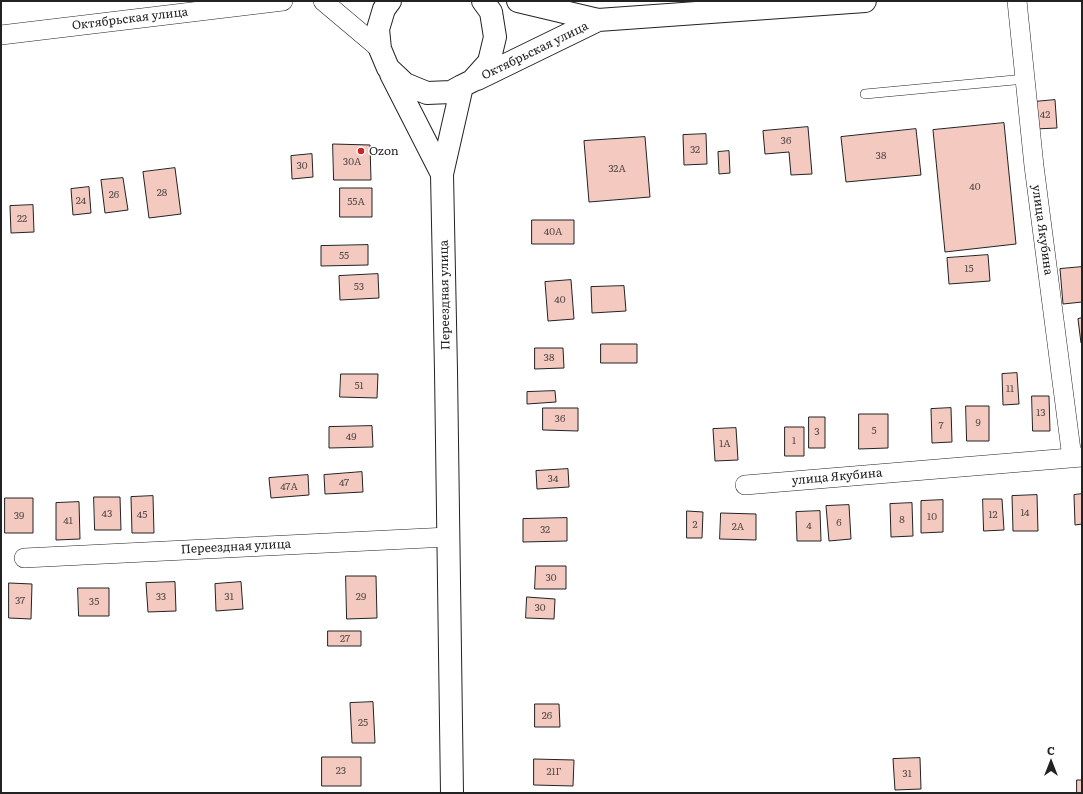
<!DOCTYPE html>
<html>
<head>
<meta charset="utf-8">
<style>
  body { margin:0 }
  #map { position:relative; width:1083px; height:794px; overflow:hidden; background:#fff; font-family:Literata,serif }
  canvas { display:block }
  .frame { position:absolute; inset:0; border:2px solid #222; pointer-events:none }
  .north { position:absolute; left:1031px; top:742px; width:40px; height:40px; -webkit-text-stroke:3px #fff; paint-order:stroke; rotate:0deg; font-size:11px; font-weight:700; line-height:16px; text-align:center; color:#222 }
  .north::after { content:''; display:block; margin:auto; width:14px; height:18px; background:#222; clip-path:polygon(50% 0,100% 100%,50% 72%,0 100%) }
</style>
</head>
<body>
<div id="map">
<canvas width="1083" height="794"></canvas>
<div class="frame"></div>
<div class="north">С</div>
</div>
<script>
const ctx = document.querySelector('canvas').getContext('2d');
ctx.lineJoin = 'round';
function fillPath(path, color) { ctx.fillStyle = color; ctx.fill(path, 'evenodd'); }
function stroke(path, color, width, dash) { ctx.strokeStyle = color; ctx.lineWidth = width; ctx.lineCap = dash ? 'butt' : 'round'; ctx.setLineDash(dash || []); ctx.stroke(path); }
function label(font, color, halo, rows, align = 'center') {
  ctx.font = font + ' Literata,serif'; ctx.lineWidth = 3; ctx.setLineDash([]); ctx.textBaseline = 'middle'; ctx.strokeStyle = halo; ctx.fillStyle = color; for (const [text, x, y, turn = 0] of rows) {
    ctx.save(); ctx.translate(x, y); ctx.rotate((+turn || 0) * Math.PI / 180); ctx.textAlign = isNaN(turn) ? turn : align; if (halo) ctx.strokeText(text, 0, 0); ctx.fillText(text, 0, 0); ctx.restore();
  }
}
const building = new Path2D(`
  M 1055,100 L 1057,128 L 1035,129 L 1033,102 Z
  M 1004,123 L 1016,244 L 945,252 L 933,130 Z
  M 808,127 L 812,174 L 791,175 L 789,152 L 765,154 L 763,131 Z
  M 916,129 L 921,175 L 846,182 L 841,137 Z
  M 706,134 L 707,164 L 684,165 L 683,135 Z
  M 645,137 L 650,197 L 589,202 L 584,141 Z
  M 333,144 L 370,145 L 371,180 L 334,180 Z
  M 729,151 L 730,173 L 719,174 L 718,152 Z
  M 312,154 L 313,177 L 292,179 L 291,156 Z
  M 175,168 L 181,214 L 149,218 L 143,172 Z
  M 123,178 L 128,210 L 105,213 L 101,180 Z
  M 89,187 L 91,213 L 73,215 L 71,189 Z
  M 340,188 L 372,188 L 372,217 L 340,217 Z
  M 33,205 L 34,232 L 11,233 L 10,206 Z
  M 532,220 L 574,220 L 574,244 L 532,244 Z
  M 368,245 L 368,265 L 321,266 L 321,246 Z
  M 988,255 L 990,281 L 949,284 L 947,258 Z
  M 1082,267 L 1082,302 L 1063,304 L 1060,269 Z
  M 378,274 L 379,298 L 340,300 L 339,276 Z
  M 571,280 L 574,319 L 548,321 L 545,282 Z
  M 624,286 L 626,311 L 592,313 L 591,287 Z
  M 1082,318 L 1082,343 L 1081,343 L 1078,319 Z
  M 601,344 L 637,344 L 637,363 L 601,363 Z
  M 535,348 L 563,348 L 564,368 L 535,369 Z
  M 1017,373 L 1019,404 L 1003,405 L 1002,374 Z
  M 341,374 L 378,374 L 377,398 L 340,397 Z
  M 555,391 L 556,402 L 527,404 L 527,392 Z
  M 1032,396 L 1049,396 L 1050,431 L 1033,431 Z
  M 966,406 L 989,406 L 989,441 L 967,441 Z
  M 543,408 L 578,408 L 578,431 L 543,430 Z
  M 951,408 L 952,442 L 932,443 L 931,409 Z
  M 859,414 L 888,414 L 888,448 L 859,449 Z
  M 809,417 L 825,417 L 825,448 L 809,448 Z
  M 372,426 L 373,447 L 329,448 L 329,427 Z
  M 785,427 L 804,427 L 804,456 L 785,456 Z
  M 736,428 L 738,460 L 715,461 L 713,429 Z
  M 568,469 L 569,487 L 537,489 L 536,471 Z
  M 362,472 L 363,492 L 325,494 L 324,475 Z
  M 308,475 L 309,495 L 271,498 L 269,478 Z
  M 1082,494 L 1082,524 L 1075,525 L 1074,495 Z
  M 1037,495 L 1038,531 L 1013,531 L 1012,496 Z
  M 153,496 L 154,533 L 132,533 L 131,497 Z
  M 94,497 L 120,497 L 121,530 L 95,530 Z
  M 5,498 L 33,498 L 33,533 L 5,533 Z
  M 983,499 L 1002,499 L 1004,530 L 984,531 Z
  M 943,500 L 943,532 L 921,533 L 921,501 Z
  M 79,502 L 80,539 L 56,540 L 56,503 Z
  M 912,503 L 913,536 L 891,537 L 890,504 Z
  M 849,505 L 851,539 L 829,541 L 826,506 Z
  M 687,511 L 703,512 L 702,538 L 687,538 Z
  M 820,511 L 821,541 L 797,541 L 796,512 Z
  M 721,513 L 756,514 L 756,540 L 720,539 Z
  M 567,518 L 567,541 L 523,542 L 523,519 Z
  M 536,566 L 566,566 L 566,589 L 535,589 Z
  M 346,576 L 376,576 L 377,618 L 347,619 Z
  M 175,582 L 176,611 L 148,612 L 146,583 Z
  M 241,582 L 243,609 L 216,611 L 215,584 Z
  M 9,583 L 32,584 L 31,619 L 9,618 Z
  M 78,588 L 109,588 L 109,616 L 79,616 Z
  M 527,597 L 555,599 L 554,619 L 526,618 Z
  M 328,631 L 361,631 L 361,646 L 328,646 Z
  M 373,702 L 375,743 L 352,743 L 350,703 Z
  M 535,704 L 559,704 L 560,727 L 535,727 Z
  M 322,757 L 361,757 L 361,786 L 322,786 Z
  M 920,758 L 921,789 L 895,790 L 893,759 Z
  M 534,759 L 574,760 L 573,786 L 534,785 Z
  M 1077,780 L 1082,780 L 1082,793 L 1077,793 Z`);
fillPath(building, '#f3c9c0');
stroke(building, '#222', 1);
const lane = new Path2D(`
  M 865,94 L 1025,79`);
const street = new Path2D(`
  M 323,1 L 380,49
  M 1017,1 L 1034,166 L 1072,458
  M 1,35 L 283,1
  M 745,485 L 1082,457
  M 24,558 L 448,537`);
const primary = new Path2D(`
  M 390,1 L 384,9 L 378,29 L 380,49 L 388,68 L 405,84 L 427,93 L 451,92 L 462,86 L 472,81 L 489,62 L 495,37 L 491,12 L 483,1
  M 518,1 L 598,20 L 865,1
  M 391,74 L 442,174
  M 477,79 L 598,20
  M 452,793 L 446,371 L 442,174 L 462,86`);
stroke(lane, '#222', 10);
stroke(street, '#222', 20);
stroke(primary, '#222', 24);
stroke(lane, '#fff', 9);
stroke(street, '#fff', 19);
stroke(primary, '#fff', 22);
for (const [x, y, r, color] of [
  [361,151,4,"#c62828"]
]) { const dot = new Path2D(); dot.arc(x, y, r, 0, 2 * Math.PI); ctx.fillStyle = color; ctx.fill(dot); stroke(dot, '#fff', 1.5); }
label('10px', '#564c4a', null, [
  ["42",1045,115],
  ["36",786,141],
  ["32",695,150],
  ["38",881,156],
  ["30А",352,162],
  ["30",302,166],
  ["32А",617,169],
  ["40",975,187],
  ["28",162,193],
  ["26",114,195],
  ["24",81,201],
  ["55А",356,202],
  ["22",22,219],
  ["40А",553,232],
  ["55",344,256],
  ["15",969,269],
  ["53",359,287],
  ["40",560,300],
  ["38",549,358],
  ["51",359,386],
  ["11",1010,389],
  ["13",1041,413],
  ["36",560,419],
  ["9",978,423],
  ["7",941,426],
  ["5",874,431],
  ["3",817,432],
  ["49",351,437],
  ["1",794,441],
  ["1А",725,444],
  ["34",553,479],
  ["47",344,483],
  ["47А",289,487],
  ["14",1025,513],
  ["43",107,514],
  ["45",142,515],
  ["12",993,515],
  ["39",19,516],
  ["10",932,517],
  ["8",902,520],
  ["41",68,521],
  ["6",839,523],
  ["2",695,525],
  ["4",809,526],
  ["2А",738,527],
  ["32",545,530],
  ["30",551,578],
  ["33",161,597],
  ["31",229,597],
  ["29",361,597],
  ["37",20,601],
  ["35",94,602],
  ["30",540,608],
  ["27",345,639],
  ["26",547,716],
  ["25",363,723],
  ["23",341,771],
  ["21Г",554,772],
  ["31",907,774]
]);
label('12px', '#222', '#fff', [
  ["Октябрьская улица",130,19,-7],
  ["Октябрьская улица",535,51,-26],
  ["улица Якубина",1042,230,82],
  ["Переездная улица",445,295,-91],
  ["улица Якубина",837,477,-5],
  ["Переездная улица",236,547,-3]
]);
label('12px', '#222', '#fff', [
  ["Ozon",369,151]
], 'left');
</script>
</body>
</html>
